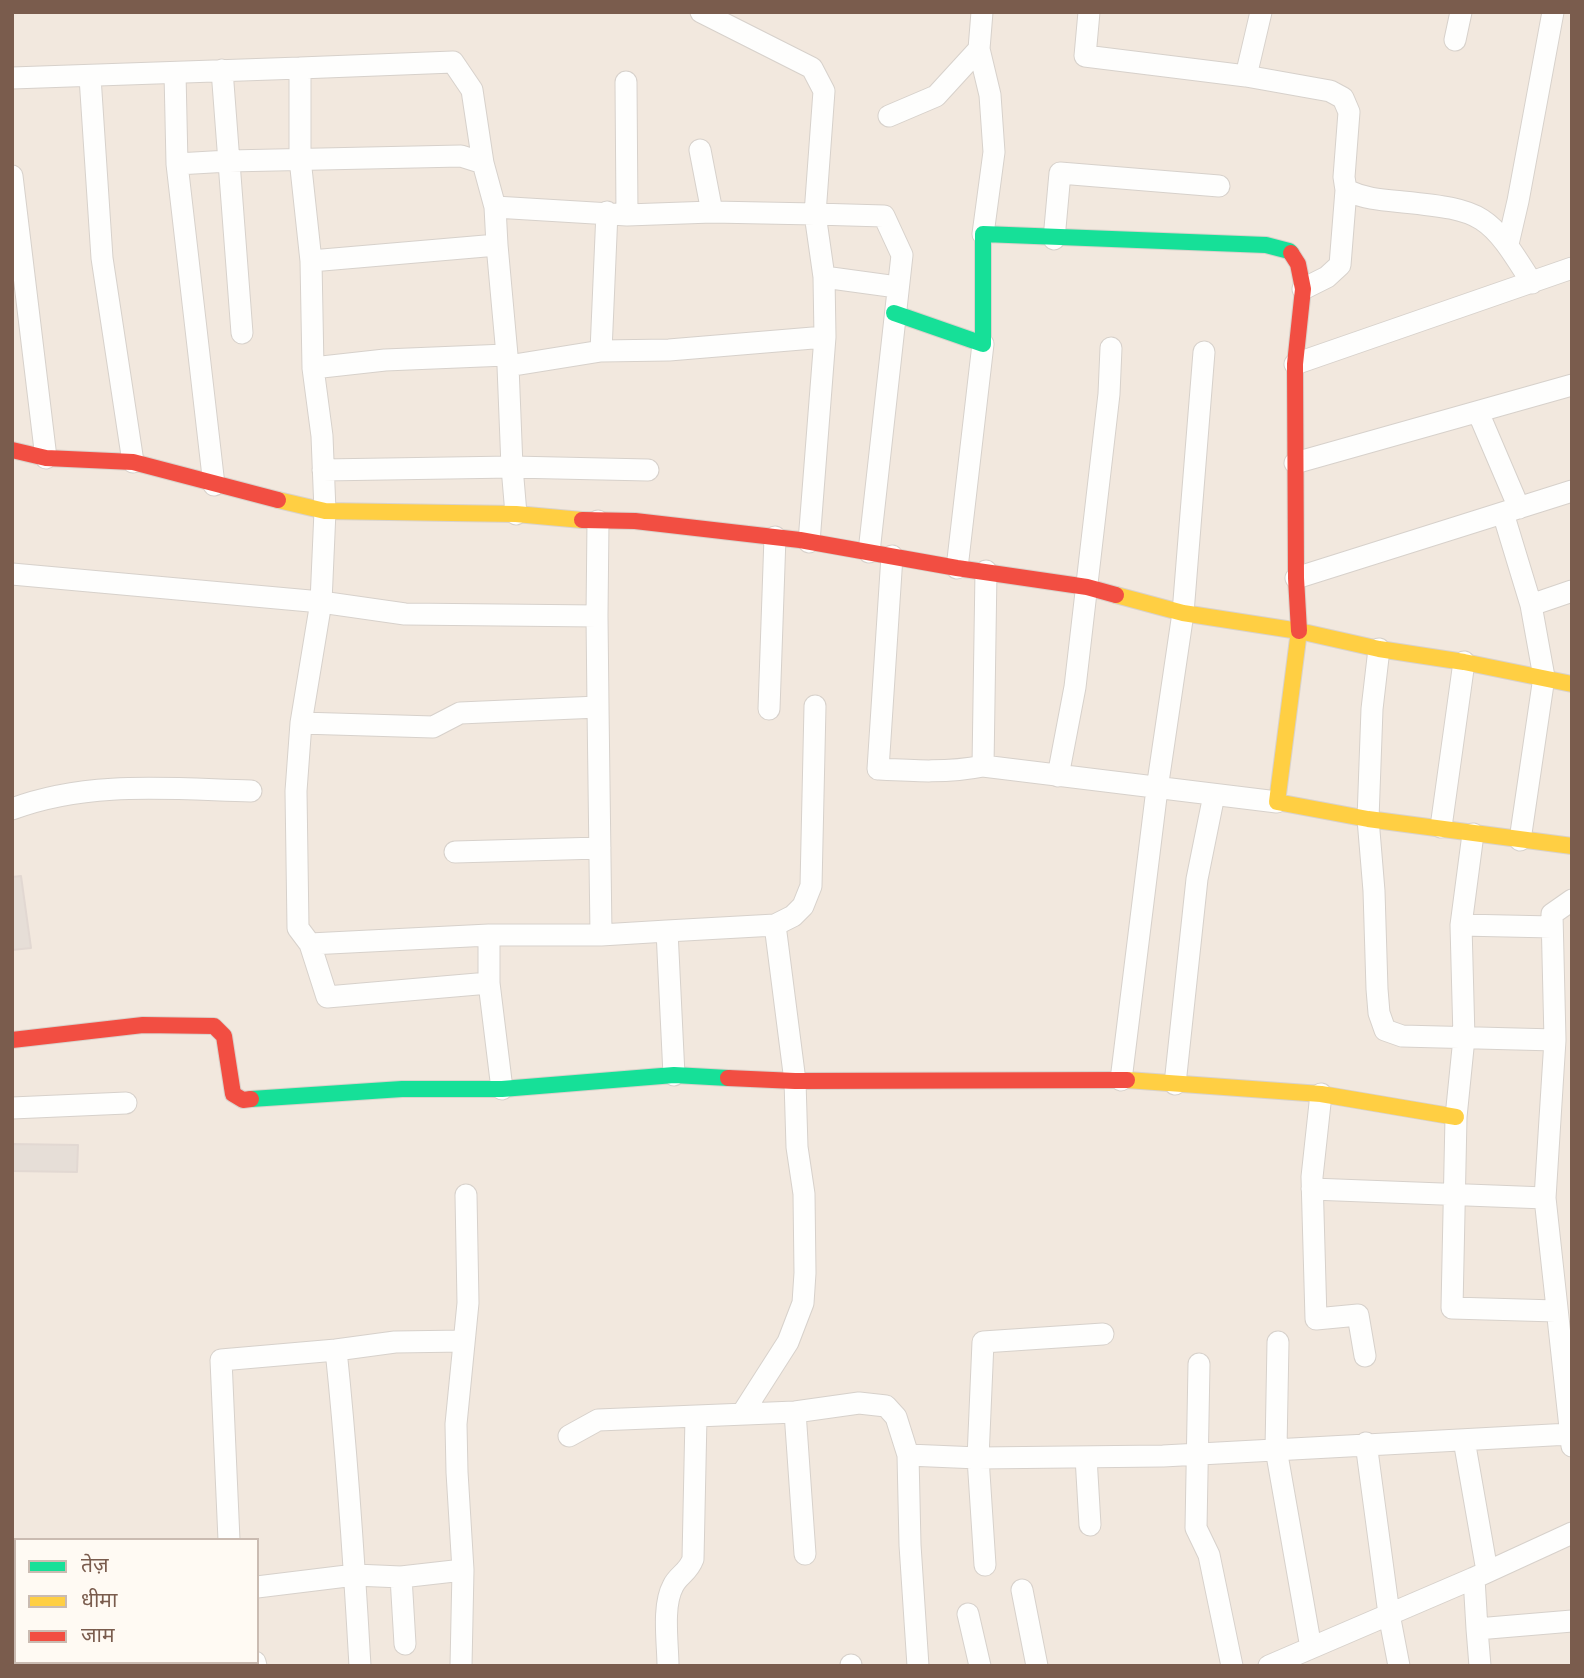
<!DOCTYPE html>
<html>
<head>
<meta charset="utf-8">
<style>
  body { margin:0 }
  #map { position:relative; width:1584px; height:1678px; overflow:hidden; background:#f9f5f0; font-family:Overpass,"Noto Sans Devanagari",sans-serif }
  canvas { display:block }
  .frame { position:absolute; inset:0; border:14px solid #7a5c4d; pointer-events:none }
  .legend { position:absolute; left:14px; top:1538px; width:245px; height:126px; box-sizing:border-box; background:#fffaf3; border:2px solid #cabbb1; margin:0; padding:9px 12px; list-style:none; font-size:21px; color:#7a5c4d }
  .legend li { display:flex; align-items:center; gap:14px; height:35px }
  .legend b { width:35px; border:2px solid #cabbb1 }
</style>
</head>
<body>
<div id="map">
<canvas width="1584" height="1678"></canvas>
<div class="frame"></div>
<ul class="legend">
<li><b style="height:9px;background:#16e098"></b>तेज़</li>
<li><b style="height:9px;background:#ffcf43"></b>धीमा</li>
<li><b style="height:9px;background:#f24e42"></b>जाम</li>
</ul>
</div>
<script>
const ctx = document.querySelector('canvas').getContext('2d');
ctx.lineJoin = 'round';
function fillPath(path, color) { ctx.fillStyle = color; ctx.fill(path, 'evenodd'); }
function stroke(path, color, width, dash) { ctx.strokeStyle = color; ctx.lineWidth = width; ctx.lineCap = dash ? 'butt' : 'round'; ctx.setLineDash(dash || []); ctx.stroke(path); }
fillPath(new Path2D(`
  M 12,12 L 1572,12 L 1572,1666 L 12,1666 ZM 16,1540 L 257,1540 L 257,1662 L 16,1662 Z`), '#f2e8de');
const building = new Path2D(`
  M 21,876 L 31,948 L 12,950 L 12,877 Z
  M 12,1144 L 78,1145 L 77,1172 L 12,1171 Z`);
fillPath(building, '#e6ded7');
stroke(building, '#e2d8d2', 2);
const street = new Path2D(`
  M 701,12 L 812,68 L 824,91 L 815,214 L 884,216 L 902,255 L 869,552
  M 1089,12 L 1085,56 L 1246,76 L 1330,91 L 1343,98 L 1349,112 L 1344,177 L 1346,190 C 1365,199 1382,200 1403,202 C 1484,210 1489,214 1532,283
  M 1455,40 L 1461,12
  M 979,49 L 990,95 L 994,152 L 983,234
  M 300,68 L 453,62 L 472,90 L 483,163 L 495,207
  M 222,70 L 242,333
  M 175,73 L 177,164 L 214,485
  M 1246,76 L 1261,12
  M 90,77 L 102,258 L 133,462
  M 12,78 L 300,68 L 300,159 L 311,261 L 497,245 L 508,366 L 512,467 L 323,470
  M 626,82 L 627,215
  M 889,116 L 936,96 L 979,49 L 982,12
  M 700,150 L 712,212
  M 177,164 L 229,161 L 461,156 L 483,163
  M 12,176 L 46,458
  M 1054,239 L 1060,173 L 1219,186
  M 1508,244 L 1518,201 L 1553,12
  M 497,245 L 495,207 L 627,215 L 712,212 L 815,214 L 824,277 L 897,287
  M 311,261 L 313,368 L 322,436 L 325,511 L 321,602 L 301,723 L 296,791 L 298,928 L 310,944 L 327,997 L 489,983 L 489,935 L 601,935 L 667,931
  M 1303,289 L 1327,277 L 1340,265 L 1346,190
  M 601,351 L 607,212
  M 1295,364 L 1572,268
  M 508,366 L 601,351 L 669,350 L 825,337
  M 313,368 L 385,360 L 506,355
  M 1478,412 L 1519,508
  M 1295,463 L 1572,385
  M 1503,513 L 1531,605
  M 516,514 L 512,467 L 648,470
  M 809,542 L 825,337 L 824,277
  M 892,556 L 878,769 C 914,771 948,773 983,766
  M 957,568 L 983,344
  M 986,571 L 983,766 L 1277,802
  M 12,574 L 321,602 L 405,614 L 597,616 L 598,521
  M 1296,578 L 1572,491
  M 597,616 L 598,707
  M 1379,649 L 1372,709 L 1368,819 L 1374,891 L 1377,989 L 1379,1013 L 1385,1030 L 1402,1036 L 1555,1040
  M 769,709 L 775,537
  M 301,723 L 433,727 L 460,713 L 598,707 L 601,935
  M 1058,776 L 1075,687 L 1109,394 L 1111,348
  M 12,809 C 89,780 172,789 251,791
  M 1441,827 L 1464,662
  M 1473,834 L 1461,925 L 1464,1038 L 1456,1117 L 1452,1308 L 1556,1311
  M 1520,840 L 1544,677 L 1531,605 L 1572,591
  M 455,852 L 600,848
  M 1572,900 L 1552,914 L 1555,1040 L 1545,1198 L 1572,1446
  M 1461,925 L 1552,927
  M 310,944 L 489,935
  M 489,983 L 502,1089
  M 674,1075 L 667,931 L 775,925 L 793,916 L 803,906 L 811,886 L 815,706
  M 1121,1080 L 1157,789 L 1183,613 L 1204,352
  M 1175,1084 L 1197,879 L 1214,795
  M 1321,1094 L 1312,1177 L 1316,1319 L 1358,1315 L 1365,1356
  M 12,1108 L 126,1103
  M 1312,1189 L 1545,1198
  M 1278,1342 L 1276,1449 L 1311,1648
  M 336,1350 L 395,1342 L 464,1341
  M 1199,1364 L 1196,1528 L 1209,1555 L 1232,1666
  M 795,1412 L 805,1554
  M 742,1414 L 788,1342 L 803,1303 L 805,1273 L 804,1194 L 797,1147 L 795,1081 L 775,925
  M 569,1436 L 598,1420 L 795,1412 L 859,1403 L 886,1406 L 896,1417 L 908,1455 L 910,1545 L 918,1666
  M 1464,1440 L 1487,1571
  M 1366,1443 L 1389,1614 L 1399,1666
  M 908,1455 L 978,1458 L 1163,1456 L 1570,1434
  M 1086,1457 L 1090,1525
  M 229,1540 L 221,1360 L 336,1350 C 347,1455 354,1560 360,1666
  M 985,1565 L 978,1458 L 983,1342 L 1103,1334
  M 401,1577 L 405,1644
  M 1474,1578 L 1477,1629
  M 257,1587 L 355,1575 L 401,1577 L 463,1570 L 457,1472 L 456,1424 L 468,1303 L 466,1195
  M 1022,1590 L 1037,1666
  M 12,1605 L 16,1605
  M 968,1614 L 980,1666
  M 143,1662 L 144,1666
  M 255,1662 L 256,1666
  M 851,1665 L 851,1666
  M 461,1666 L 463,1570
  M 668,1666 C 668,1644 662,1606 673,1586 C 678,1575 688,1573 693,1559 L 696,1417
  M 1269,1666 L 1474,1578 L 1572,1533
  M 1480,1666 L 1477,1629 L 1572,1621`);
const fast = new Path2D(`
  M 894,313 L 983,344 L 983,234 L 1266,245 L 1289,251 L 1291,253
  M 251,1099 L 402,1089 L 502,1089 L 674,1075 L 728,1078`);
const slow = new Path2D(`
  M 278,500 L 325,511 L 516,514 L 582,520
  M 1116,595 L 1183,613 L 1299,631 L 1379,649 L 1464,662 L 1572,684
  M 1299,631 L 1277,802 L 1368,819 L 1572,846
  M 1127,1080 L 1321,1094 L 1456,1117`);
const jam = new Path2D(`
  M 1291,253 L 1298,264 L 1303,289 L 1295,364 L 1296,578 L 1299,631
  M 12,450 L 46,458 L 133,462 L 278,500
  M 582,520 L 635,521 L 800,540 L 957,568 L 1087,587 L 1116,595
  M 12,1040 L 143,1025 L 214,1026 L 224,1036 L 233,1094 L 243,1100 L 251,1099
  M 728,1078 L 795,1081 L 1127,1080`);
stroke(street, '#d7d1cb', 23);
stroke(fast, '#d9d2cb', 18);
stroke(slow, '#d9d2cb', 18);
stroke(jam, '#d9d2cb', 18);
stroke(street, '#fefefd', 21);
stroke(fast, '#16e098', 16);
stroke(slow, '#ffcf43', 16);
stroke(jam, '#f24e42', 16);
</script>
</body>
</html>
